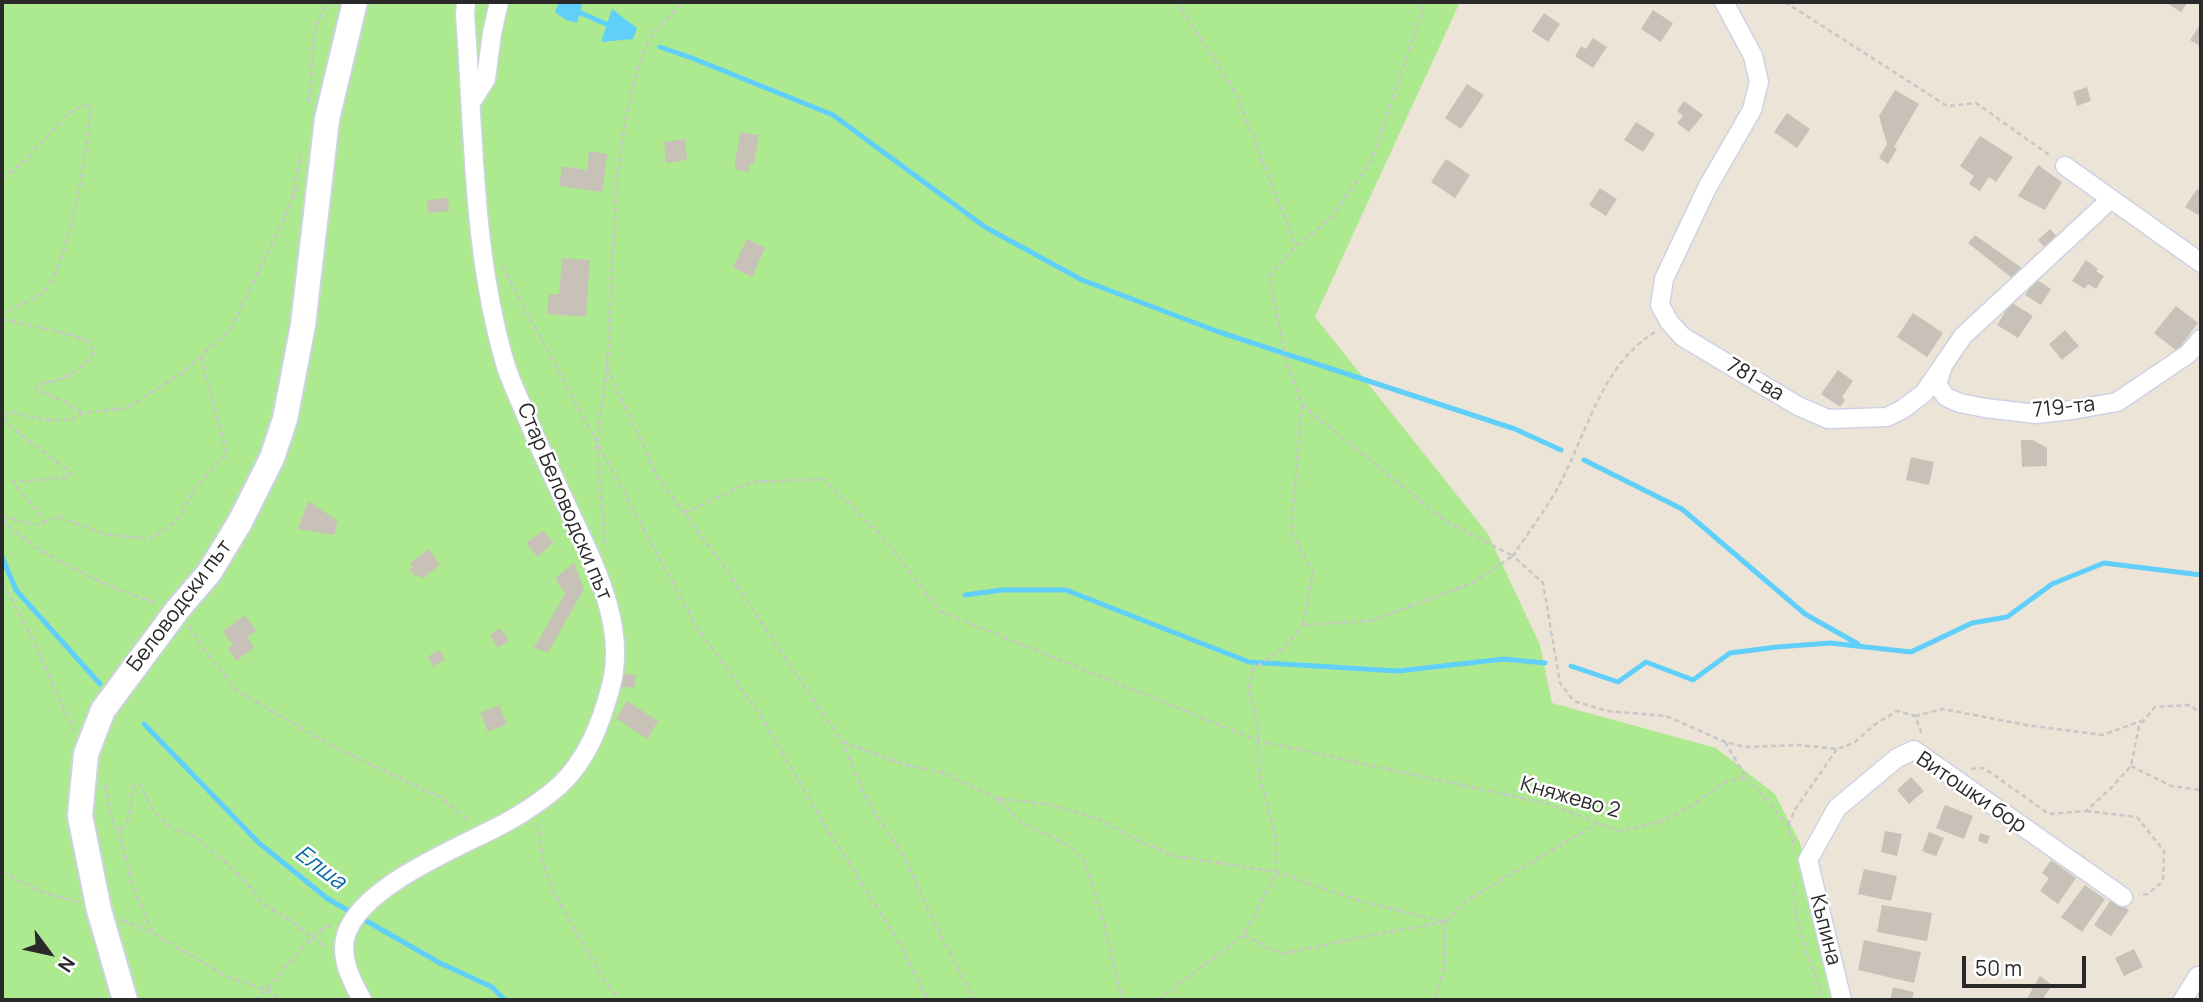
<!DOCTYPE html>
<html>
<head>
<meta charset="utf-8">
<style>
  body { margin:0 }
  #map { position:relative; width:2203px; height:1002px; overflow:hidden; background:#ede4d8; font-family:Manrope,sans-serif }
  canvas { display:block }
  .frame { position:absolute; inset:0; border:4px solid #292929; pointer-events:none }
  .north { position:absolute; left:14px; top:918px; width:70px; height:70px; -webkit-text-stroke:5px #fff; paint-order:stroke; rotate:123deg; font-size:19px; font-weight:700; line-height:28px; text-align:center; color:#292929 }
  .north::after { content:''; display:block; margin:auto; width:24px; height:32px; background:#292929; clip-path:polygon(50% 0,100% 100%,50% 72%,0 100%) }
  .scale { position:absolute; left:1962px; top:956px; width:124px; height:32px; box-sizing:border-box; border:4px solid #292929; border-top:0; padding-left:9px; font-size:21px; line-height:24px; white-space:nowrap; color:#292929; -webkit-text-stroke:5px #fff; paint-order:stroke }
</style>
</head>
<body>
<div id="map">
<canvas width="2203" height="1002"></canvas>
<div class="frame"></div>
<div class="north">N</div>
<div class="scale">50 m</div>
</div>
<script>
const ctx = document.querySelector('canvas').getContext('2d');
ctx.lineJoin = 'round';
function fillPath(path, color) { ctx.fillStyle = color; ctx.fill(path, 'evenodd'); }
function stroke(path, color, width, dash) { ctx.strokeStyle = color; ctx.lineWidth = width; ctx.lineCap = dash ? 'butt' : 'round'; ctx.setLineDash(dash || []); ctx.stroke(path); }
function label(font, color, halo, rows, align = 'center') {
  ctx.font = font + ' Manrope,sans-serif'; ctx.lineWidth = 5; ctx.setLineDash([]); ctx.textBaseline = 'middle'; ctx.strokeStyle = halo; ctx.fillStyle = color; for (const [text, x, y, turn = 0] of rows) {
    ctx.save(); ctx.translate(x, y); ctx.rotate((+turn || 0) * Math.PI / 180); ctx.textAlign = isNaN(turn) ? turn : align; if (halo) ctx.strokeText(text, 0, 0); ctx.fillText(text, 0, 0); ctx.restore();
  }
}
fillPath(new Path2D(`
  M 2,2 L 1460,2 L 1315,317 L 1488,534 L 1540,645 L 1552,703 L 1716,748 L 1775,794 L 1800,843 L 1833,1000 L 2,1000 Z`), '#ade98f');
fillPath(new Path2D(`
  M 559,2 L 583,2 L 577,23 L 566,20 L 555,12 Z
  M 612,9 L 637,28 L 633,39 L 601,42 Z`), '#60d0fa');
stroke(new Path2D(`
  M 574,10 L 613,27
  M 660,47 L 692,58 L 833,115 L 985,227 L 1082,280 L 1219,332 L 1515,429 L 1561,450
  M 1584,460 L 1682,509 L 1805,614 L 1858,644
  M 2,557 L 16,590 L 100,684
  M 965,595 L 1002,590 L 1066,590 L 1249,662 L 1398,671 L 1504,659 L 1545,663
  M 1571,666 L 1618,682 L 1646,662 L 1693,680 L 1730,653 L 1777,647 L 1830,643 L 1911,652 L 1972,623 L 2007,617 L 2052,584 L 2104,563 L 2201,575
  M 144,724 L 259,843 L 328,899 L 440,963 L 492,987 L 505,1000`), '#60d0fa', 5);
fillPath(new Path2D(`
  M 2165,2 L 2188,2 L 2181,12 Z
  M 1653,10 L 1673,23 L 1661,42 L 1641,29 Z
  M 1544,13 L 1560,24 L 1548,42 L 1532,31 Z
  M 2201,23 L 2201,47 L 2190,40 Z
  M 1593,38 L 1607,47 L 1593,68 L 1575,56 L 1581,46 L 1586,49 Z
  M 1467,84 L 1484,95 L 1461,129 L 1445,118 Z
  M 2087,87 L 2091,101 L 2077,106 L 2073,92 Z
  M 1895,90 L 1919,104 L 1894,147 L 1897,149 L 1888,164 L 1879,158 L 1887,144 L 1879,116 Z
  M 1684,101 L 1703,115 L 1689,132 L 1677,123 L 1683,116 L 1677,111 Z
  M 1787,113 L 1810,129 L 1797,148 L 1774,132 Z
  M 1636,122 L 1655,134 L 1643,152 L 1624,140 Z
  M 740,132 L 759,135 L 754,164 L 750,163 L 749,172 L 734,169 Z
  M 1980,136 L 2013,157 L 1996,182 L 1989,177 L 1980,191 L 1969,184 L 1974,176 L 1960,166 Z
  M 685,139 L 687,160 L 666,163 L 664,142 Z
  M 589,151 L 607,154 L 602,192 L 559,186 L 562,166 L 587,170 Z
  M 1446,159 L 1470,175 L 1455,198 L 1431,182 Z
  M 2038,165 L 2062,182 L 2045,210 L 2018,196 Z
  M 1600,188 L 1617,199 L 1606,216 L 1589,205 Z
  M 2197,189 L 2201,192 L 2201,210 L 2198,215 L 2185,207 Z
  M 448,198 L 449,211 L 428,213 L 427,200 Z
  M 2050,229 L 2058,238 L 2046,249 L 2038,240 Z
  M 1975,235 L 2022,268 L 2013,279 L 1968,243 Z
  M 747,239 L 765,248 L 752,277 L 733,267 Z
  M 562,258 L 590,260 L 586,317 L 547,314 L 549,294 L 559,294 Z
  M 2086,260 L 2098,269 L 2096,271 L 2104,276 L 2096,289 L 2088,284 L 2085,289 L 2072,281 Z
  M 2036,279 L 2051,289 L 2041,305 L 2025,295 Z
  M 2011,302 L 2033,316 L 2018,338 L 1997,325 Z
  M 2176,306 L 2198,323 L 2177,351 L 2154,333 Z
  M 1913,313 L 1943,333 L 1927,357 L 1897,337 Z
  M 2065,330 L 2079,346 L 2062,360 L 2049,344 Z
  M 1838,370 L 1853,381 L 1842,397 L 1845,400 L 1840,407 L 1821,394 Z
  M 2021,440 L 2033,440 L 2047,448 L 2047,466 L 2022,467 Z
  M 1911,457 L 1934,462 L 1929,485 L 1906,480 Z
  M 308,501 L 338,521 L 334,535 L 298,529 Z
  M 543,531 L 553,542 L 538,557 L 526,543 Z
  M 429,549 L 440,565 L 421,579 L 419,575 L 415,577 L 409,569 L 413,567 L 410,563 Z
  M 574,563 L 584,589 L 548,652 L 534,648 L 565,594 L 555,578 Z
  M 245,615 L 256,631 L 247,637 L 254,648 L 236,661 L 228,648 L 233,645 L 223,631 Z
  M 500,628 L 509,641 L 498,648 L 490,635 Z
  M 440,650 L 445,660 L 432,666 L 428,656 Z
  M 619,673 L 636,675 L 634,688 L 618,686 Z
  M 627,701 L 658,721 L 647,739 L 616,718 Z
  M 499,705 L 507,724 L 488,732 L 480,713 Z
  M 1911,777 L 1924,791 L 1909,804 L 1897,790 Z
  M 1945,805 L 1973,816 L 1964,839 L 1936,828 Z
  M 1885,831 L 1902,834 L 1897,856 L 1881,852 Z
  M 1929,832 L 1944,838 L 1936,856 L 1922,851 Z
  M 1980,833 L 1990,836 L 1987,844 L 1978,841 Z
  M 2051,860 L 2076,878 L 2058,904 L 2040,891 L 2049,878 L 2042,873 Z
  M 1864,869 L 1897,876 L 1891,901 L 1858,894 Z
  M 2085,885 L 2105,899 L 2082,932 L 2061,917 Z
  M 2112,898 L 2129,910 L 2111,936 L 2094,925 Z
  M 1882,905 L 1932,913 L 1927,941 L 1877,932 Z
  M 1864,940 L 1921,952 L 1914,983 L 1858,970 Z
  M 2134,949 L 2143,967 L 2124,976 L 2115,958 Z
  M 2040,976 L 2052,985 L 2042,1000 L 2026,1000 Z
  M 1893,987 L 1914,992 L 1912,1000 L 1890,1000 Z`), '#c8c1b8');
const street = new Path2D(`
  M 1724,2 L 1753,56 L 1759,82 L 1752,110 L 1707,188 L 1664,279 L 1660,305 L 1670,323 L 1683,337 L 1798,406 L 1828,419 L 1887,417 L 1903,409 L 1924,393 L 1963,336 L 2111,199
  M 472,101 L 486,79 L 492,33 L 499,2
  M 2065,166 L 2201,263
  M 1942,369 L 1937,384 L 1946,397 L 1960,403 L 1985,408 L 2036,414 L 2072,410 L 2117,402 L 2188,354 L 2201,339
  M 362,1000 C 352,981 339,958 346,935 C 361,885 463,846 507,822 C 525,812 544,799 559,786 C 588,759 601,723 611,686 C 626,629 597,570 574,521 C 556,483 538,445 522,406 C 516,392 509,377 505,363 C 472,251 474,131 465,15 L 466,2
  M 1842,1000 L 1808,860 L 1837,808 L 1897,758 L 1914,750 L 2123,897
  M 2183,1000 L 2198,976`);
const secondary = new Path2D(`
  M 125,1000 L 99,910 L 80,816 L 86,754 L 103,710 L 178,609 L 209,573 L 240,522 L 272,458 L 285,419 L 303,325 L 327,119 L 355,2`);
stroke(street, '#ced2e4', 21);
stroke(secondary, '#ced2e4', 28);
stroke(new Path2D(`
  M 1177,2 L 1236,93 L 1296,246
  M 1785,2 L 1947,106 L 1976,103 L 2052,157
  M 309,102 L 315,28 L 327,2
  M 2,178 L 25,161 L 67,114 L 87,104 L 91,105 C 89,144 69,262 45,290 C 34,302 16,306 2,313
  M 292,198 L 301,153
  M 502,266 L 696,626 L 761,716 L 818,814 L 900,944 L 928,1000
  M 2,319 L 76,336 L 89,342 L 94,353 C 76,374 65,380 37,384 L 37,390 L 65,402 L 82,413
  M 1655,332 C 1600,366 1587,435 1557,489 C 1544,512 1527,534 1513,556 L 1543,583 L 1560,683 L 1574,701 L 1607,711 L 1666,716 L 1725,742 L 1745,747 L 1798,745 L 1837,749 L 1854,743 L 1874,725 L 1897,711 L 1915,716 L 1921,731 L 1920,735
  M 607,367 L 658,478 L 723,565 L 842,742 L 868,802 L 906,860 L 931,916 L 975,1000
  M 1302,405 L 1291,532 L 1313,572 L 1303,625
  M 684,513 L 751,482 L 824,479 L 882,536 L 940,611 L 1259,741 L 1549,804 L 1620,831 L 1664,821 L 1694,804 L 1725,782 L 1746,777
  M 2,516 L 38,525 L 60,517 L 105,534 L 150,539 L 179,519 L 195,488 L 227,454 L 201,357
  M 2,520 C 37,555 110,589 157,603
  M 44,524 L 44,519 L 13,482 L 69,477 L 70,472 L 6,423 L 4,416 L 10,412 C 29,416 67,428 82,413 L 127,408 L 185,371 L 232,327 L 298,189
  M 605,543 L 597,443 L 607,367 L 617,176 L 626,118 L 639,62 L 653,33 L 683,2
  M 2,583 L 29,632 L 74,731
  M 189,626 L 209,656 L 237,691 L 336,748 L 442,798 L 468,821
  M 1915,716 L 1943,709 L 2026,725 L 2103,735 L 2141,721
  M 842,742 L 903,764 L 944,773 L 998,799 L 1020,822 L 1070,846 L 1085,862 L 1103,920 L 1122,1000
  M 1725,742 L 1746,777 L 1788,825 L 1795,849
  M 2131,766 L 2171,786 L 2201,790
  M 1971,769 L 1984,768 L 2049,814 L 2086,811 L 2111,788 L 2131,766 L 2139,726 L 2155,707 L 2190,705 L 2201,714
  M 105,785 L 113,825 L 119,830 C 136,818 127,802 134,786 L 140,784 L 153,811 L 168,826 L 197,837 L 240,876 L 265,905 L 293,922 L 328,949
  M 998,799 L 1047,804 L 1099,819 L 1132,838 L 1174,856 L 1277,872 L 1361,901 L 1445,922 L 1464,902 L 1598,823
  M 2086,811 L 2137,817 L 2164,851 L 2163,881 L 2148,894 L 2139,895
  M 538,823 L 543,863 L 552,889 L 605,982 L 620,1000
  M 1788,825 L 1796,808 L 1837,749
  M 119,830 L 133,887 L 153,933
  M 2,872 L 42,892 L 77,902
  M 1795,883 C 1791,925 1812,961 1823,1000
  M 122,920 L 154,934 L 226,976 L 268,990 L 281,1000
  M 1244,935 L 1282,954 L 1387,932 L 1445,922 L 1445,964 L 1435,1000
  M 255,1000 C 275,985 312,928 331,926
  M 1158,1000 L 1244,935 L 1277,872 L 1275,833 L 1259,774 L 1258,726 L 1249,691 L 1252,670 L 1286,646 L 1303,625 L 1370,621 L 1472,583 L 1513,556 L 1447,522 L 1302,405 L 1287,364 L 1269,276 L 1296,246 L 1330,219 L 1371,161 L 1425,2`), '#c7c7c7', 2.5, [5, 3.5]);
stroke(street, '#fff', 18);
stroke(secondary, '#fff', 24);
label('21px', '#292929', '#fff', [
  ["781-ва",1755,380,31],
  ["719-та",2064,408,-6],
  ["Стар Беловодски път",564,502,67],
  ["Беловодски път",180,606,-53],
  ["Витошки бор",1971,793,34],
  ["Княжево 2",1570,798,16],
  ["Къпина",1825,930,76]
]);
label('italic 23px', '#006ba5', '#fff', [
  ["Елша",320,868,37]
]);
</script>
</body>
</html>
